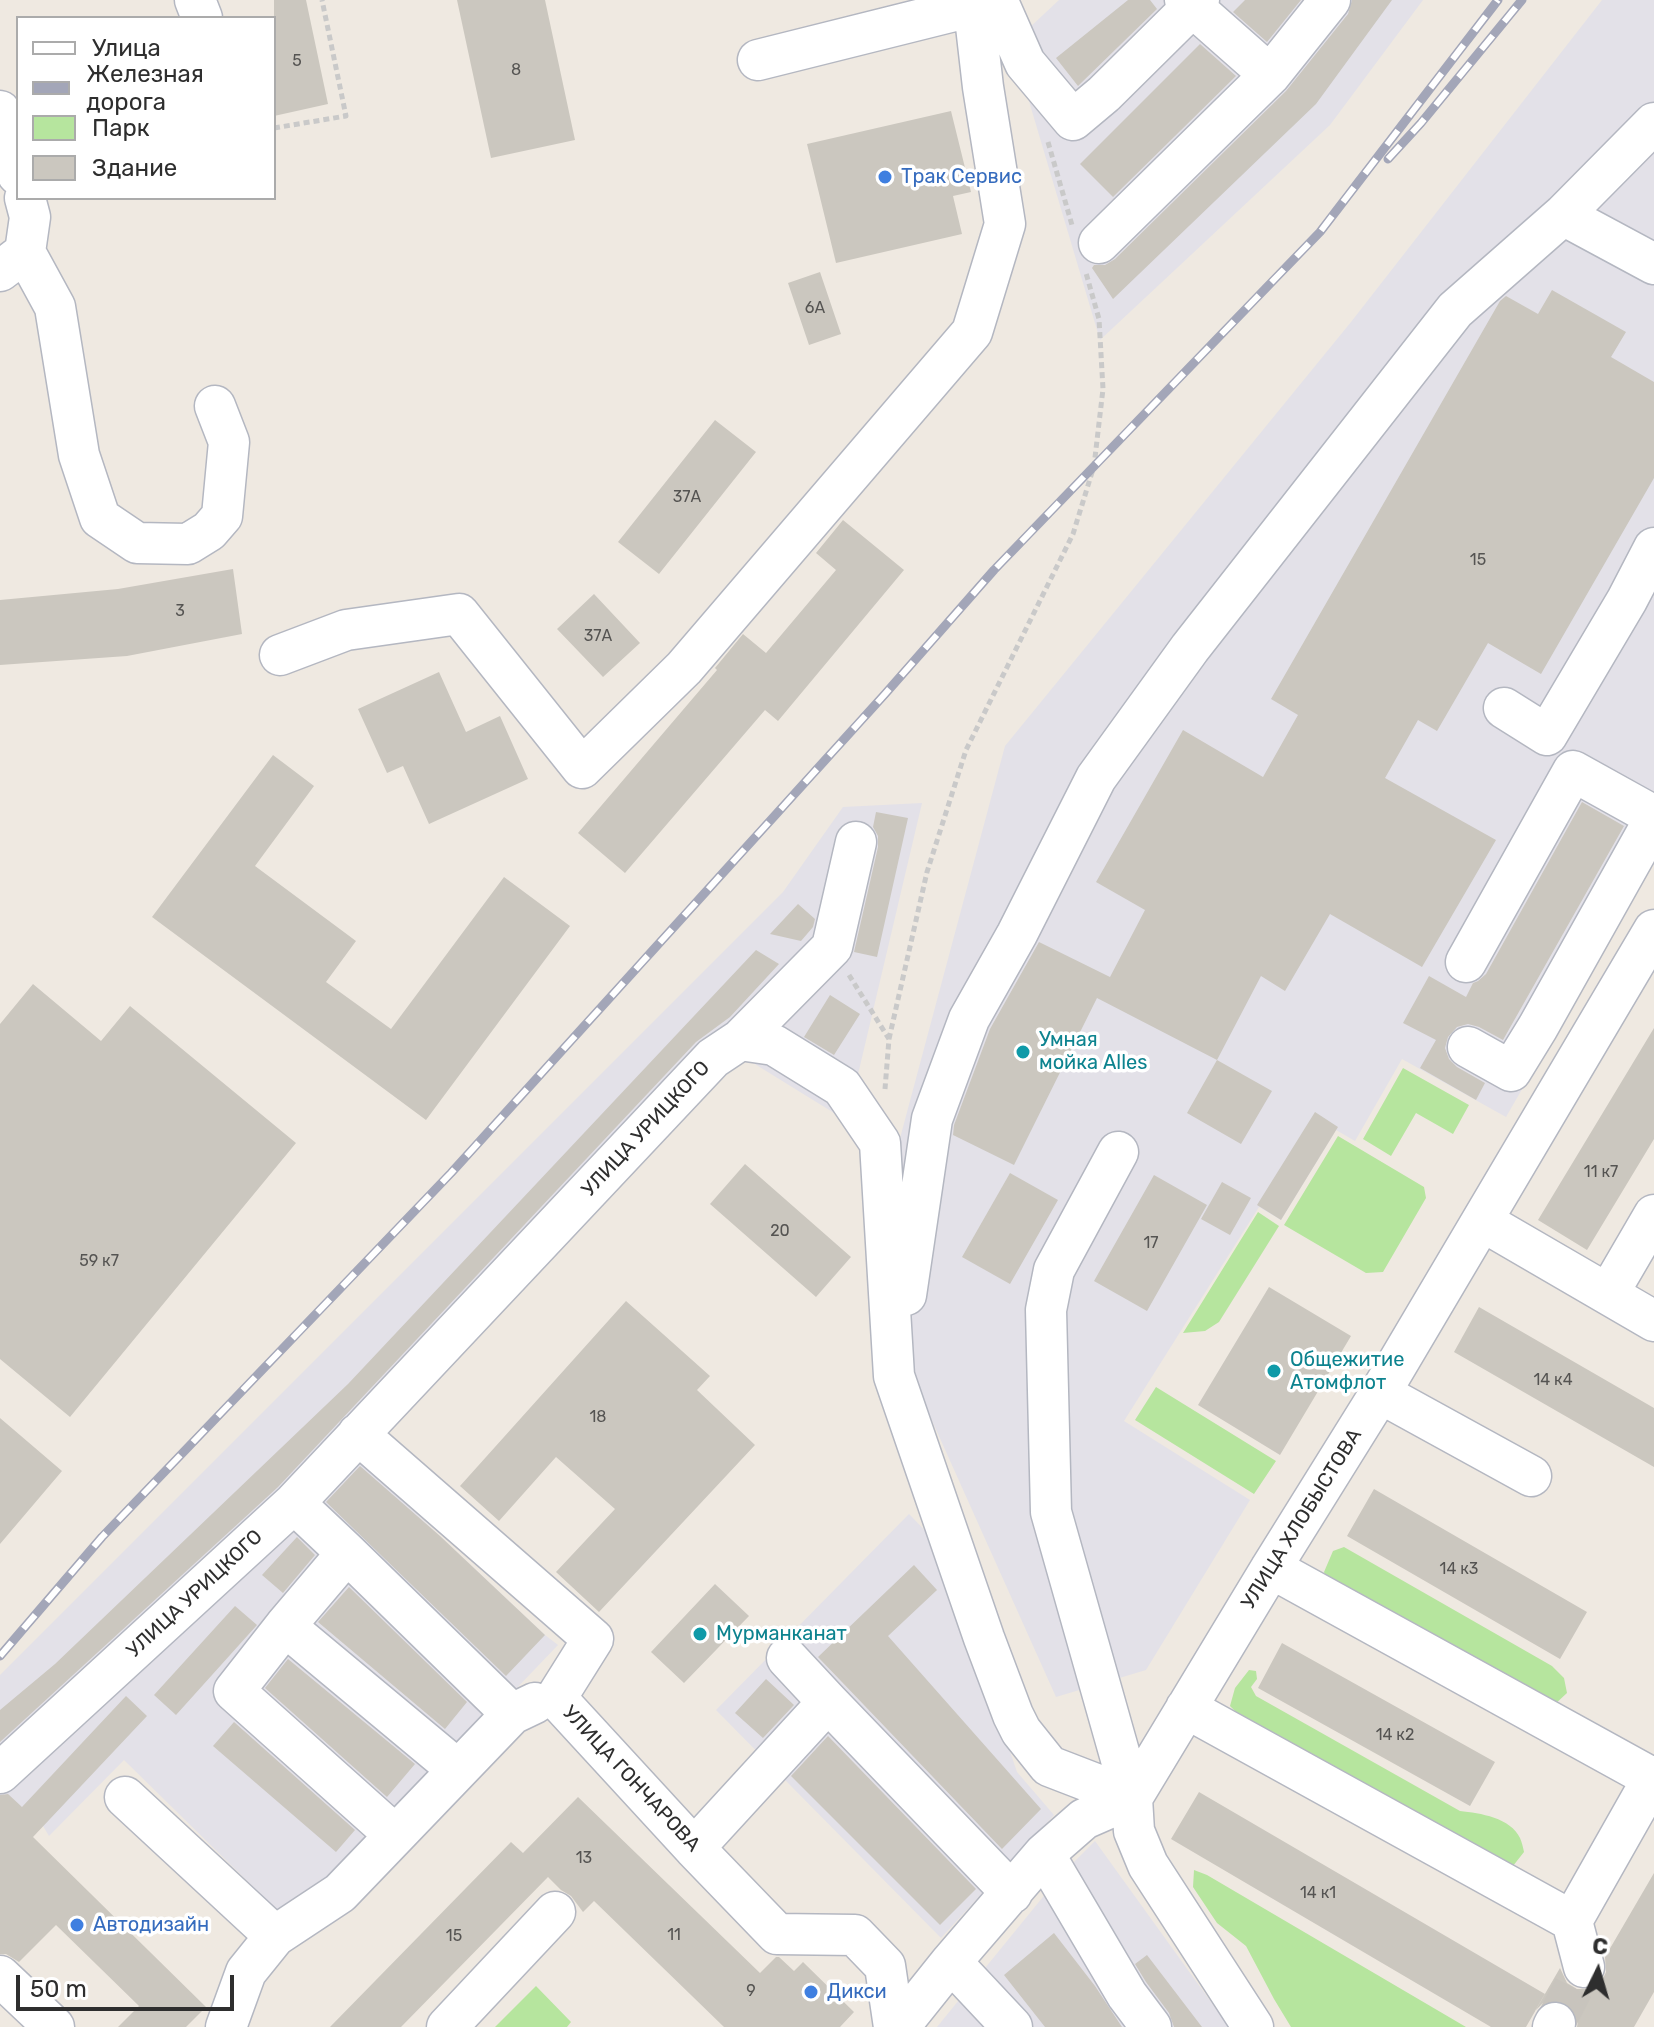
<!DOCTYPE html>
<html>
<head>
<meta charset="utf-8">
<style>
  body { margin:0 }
  #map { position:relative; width:1654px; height:2027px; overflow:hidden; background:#efe9e1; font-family:Rubik,sans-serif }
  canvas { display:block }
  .legend { position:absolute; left:16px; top:16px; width:260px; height:184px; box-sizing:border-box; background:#fff; border:2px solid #ababab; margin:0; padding:10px 14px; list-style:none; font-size:24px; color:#2e2e2e }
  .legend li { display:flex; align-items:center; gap:16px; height:40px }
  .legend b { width:40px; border:2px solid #ababab }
  .north { position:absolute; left:1558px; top:1931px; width:80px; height:80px; -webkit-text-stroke:6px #fff; paint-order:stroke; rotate:5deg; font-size:22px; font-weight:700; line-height:32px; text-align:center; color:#2e2e2e }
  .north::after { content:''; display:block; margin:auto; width:28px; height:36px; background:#2e2e2e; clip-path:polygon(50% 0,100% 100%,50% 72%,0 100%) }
  .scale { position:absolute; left:16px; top:1975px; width:218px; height:36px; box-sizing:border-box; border:4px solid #2e2e2e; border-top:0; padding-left:10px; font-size:24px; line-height:28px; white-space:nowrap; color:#2e2e2e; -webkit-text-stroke:6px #fff; paint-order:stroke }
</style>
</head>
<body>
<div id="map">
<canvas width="1654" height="2027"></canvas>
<ul class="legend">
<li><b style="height:10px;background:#fff"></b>Улица</li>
<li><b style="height:10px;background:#a3a6b8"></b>Железная дорога</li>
<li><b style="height:22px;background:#b6e59e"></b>Парк</li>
<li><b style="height:22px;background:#cbc7bf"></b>Здание</li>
</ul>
<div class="north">С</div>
<div class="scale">50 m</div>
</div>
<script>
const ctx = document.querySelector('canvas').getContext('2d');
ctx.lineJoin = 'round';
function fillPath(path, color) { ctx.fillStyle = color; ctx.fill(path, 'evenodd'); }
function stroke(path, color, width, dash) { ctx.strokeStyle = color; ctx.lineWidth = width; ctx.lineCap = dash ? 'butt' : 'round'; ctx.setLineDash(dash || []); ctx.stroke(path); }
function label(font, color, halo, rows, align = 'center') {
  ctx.font = font + ' Rubik,sans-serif'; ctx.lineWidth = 7; ctx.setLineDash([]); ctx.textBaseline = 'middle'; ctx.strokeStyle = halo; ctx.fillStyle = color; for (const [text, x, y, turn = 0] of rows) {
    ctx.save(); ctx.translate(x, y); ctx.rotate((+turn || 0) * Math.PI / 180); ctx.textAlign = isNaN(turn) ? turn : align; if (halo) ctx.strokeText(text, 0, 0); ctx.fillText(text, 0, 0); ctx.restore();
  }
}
fillPath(new Path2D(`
  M 1059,0 L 1423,0 L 1330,125 L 1100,340 L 1012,44 Z
  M 1602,0 L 1654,0 L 1654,860 L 1506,1117 L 1402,1059 L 1355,1141 L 1336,1130 L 1281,1220 L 1259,1207 L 1124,1421 L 1250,1500 L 1146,1670 L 1056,1697 L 912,1376 L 899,1142 L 1005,746 L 1351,322 Z
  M 922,803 L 847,1121 L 737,1053 L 352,1453 L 545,1635 L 558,1645 L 291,1924 L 124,1760 L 49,1836 L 43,1826 L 26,1811 L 0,1838 L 0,1675 L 783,892 L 843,807 Z
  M 909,1514 L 940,1546 L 1017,1772 L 1054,1815 L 941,1938 L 716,1710 Z
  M 1095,1841 L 1229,2027 L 937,2027 L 1060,1876 Z`), '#e3e1e8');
fillPath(new Path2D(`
  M 1403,1068 L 1469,1105 L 1453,1134 L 1416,1113 L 1391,1156 L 1363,1139 Z
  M 1338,1136 L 1424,1187 L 1426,1198 L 1383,1272 L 1366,1273 L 1284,1225 Z
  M 1258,1212 L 1279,1226 L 1219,1322 L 1205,1331 L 1183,1333 Z
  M 1156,1387 L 1276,1461 L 1254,1494 L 1135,1420 Z
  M 1344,1547 L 1552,1666 L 1564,1678 L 1567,1693 L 1553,1706 L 1330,1588 L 1324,1572 L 1333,1551 Z
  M 1249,1670 L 1256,1671 L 1257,1679 L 1251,1687 L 1256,1696 L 1460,1811 C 1480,1813 1511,1818 1520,1838 C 1522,1843 1523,1847 1524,1852 L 1509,1871 L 1248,1724 L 1230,1706 L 1235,1688 Z
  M 1194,1870 L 1207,1875 L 1466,2027 L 1291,2027 L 1274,1999 L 1246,1946 L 1217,1923 L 1193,1887 Z
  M 536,1986 L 571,2022 L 567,2027 L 495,2027 Z`), '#b6e59e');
fillPath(new Path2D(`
  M 274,0 L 306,0 L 328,104 L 274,116 Z
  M 457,0 L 545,0 L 575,140 L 491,158 Z
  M 1128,0 L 1150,0 L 1157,9 L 1078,86 L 1056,58 Z
  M 1245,0 L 1301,0 L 1267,42 L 1233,12 Z
  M 1352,0 L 1392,0 L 1316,104 L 1113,299 L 1092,268 L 1094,265 L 1105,265 L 1115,259 L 1286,91 L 1348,14 Z
  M 1200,44 L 1236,76 L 1113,197 L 1080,164 Z
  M 951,111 L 971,192 L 953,196 L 962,234 L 836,263 L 807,144 Z
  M 820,272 L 841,334 L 809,345 L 788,283 Z
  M 1552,290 L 1626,332 L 1611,357 L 1654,382 L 1654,478 L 1541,674 L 1488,643 L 1437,731 L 1418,720 L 1385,778 L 1496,840 L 1422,967 L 1330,914 L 1285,991 L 1261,976 L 1217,1060 L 1097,998 L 1014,1165 L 953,1135 L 954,1125 L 990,1029 L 1039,942 L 1110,977 L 1145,910 L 1096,882 L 1183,730 L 1263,777 L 1298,715 L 1271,699 L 1500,301 L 1506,296 L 1538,314 Z
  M 715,420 L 756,452 L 659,574 L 618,542 Z
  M 843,520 L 904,570 L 778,721 L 765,710 L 625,873 L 578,833 L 717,670 L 715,668 L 743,634 L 766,653 L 836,570 L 816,553 Z
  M 233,569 L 242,634 L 127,656 L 0,665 L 0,600 L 118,589 Z
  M 594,594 L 640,643 L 603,677 L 557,629 Z
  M 439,672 L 466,732 L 500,716 L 528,779 L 429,824 L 403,766 L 387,773 L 358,709 Z
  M 273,755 L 314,786 L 255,866 L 356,941 L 326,982 L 391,1029 L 504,877 L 570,926 L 426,1120 L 152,917 Z
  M 1582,802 L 1624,826 L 1503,1040 L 1479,1027 L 1468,1024 L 1457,1027 L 1448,1037 L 1445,1048 L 1449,1059 L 1457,1067 L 1485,1083 L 1476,1100 L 1420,1068 L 1436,1040 L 1403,1023 L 1429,976 L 1466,997 L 1473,983 L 1478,981 L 1486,974 Z
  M 876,812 L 908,818 L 877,957 L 854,952 L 878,847 L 878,836 L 873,827 Z
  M 798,904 L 815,919 L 813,927 L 801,941 L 770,934 Z
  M 756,950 L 779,964 L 730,1017 L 696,1042 L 278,1487 L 0,1742 L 0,1710 L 55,1664 L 348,1384 Z
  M 33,984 L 101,1041 L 130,1006 L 296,1143 L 70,1417 L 0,1359 L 0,1024 Z
  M 830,995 L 860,1014 L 834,1055 L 804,1037 Z
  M 1654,1028 L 1654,1139 L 1587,1250 L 1538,1220 Z
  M 1217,1060 L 1272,1091 L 1241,1144 L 1187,1113 Z
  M 1315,1112 L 1338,1127 L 1281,1220 L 1257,1205 Z
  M 745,1164 L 851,1257 L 816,1297 L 710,1204 Z
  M 1010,1173 L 1058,1200 L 1010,1284 L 962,1257 Z
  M 1154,1175 L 1207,1205 L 1147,1311 L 1094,1281 Z
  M 1222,1182 L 1251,1198 L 1230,1235 L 1201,1219 Z
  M 1269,1287 L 1351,1336 L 1280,1455 L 1198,1405 Z
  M 626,1301 L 710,1376 L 697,1390 L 755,1445 L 599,1612 L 556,1572 L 615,1509 L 556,1457 L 499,1521 L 460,1486 Z
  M 1479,1307 L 1654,1408 L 1654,1467 L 1454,1352 Z
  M 0,1418 L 62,1471 L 0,1544 Z
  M 360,1466 L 440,1536 L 545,1635 L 506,1676 L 326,1502 Z
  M 1374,1489 L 1587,1612 L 1560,1659 L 1347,1536 Z
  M 297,1537 L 315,1555 L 283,1593 L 262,1575 Z
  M 914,1565 L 937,1590 L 888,1636 L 1041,1809 L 1002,1849 L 818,1657 Z
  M 715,1584 L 749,1616 L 684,1683 L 651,1652 Z
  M 349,1587 L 467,1702 L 445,1729 L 318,1622 Z
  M 235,1606 L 257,1625 L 176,1715 L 154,1695 Z
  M 1282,1643 L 1495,1762 L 1470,1806 L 1258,1688 Z
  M 288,1659 L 415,1764 L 387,1797 L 265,1688 Z
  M 766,1679 L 794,1705 L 763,1738 L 735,1713 Z
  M 126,1696 L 147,1716 L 33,1837 L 206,2007 L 186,2027 L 118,2027 L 139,2006 L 56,1925 L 19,1962 L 6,1954 L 0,1954 L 0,1795 L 8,1794 L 22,1807 Z
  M 234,1722 L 355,1830 L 336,1852 L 213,1746 Z
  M 828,1736 L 976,1889 L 940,1925 L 791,1776 Z
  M 1199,1792 L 1545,1994 L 1526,2027 L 1491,2027 L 1171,1839 Z
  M 578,1797 L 760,1973 L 776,1957 L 779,1957 L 794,1971 L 803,1962 L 854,2012 L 840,2027 L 724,2027 L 594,1901 L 583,1912 L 571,1896 L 561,1890 L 548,1877 L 401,2027 L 330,2027 L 511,1842 L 523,1853 Z
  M 1654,1873 L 1654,1992 L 1634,2027 L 1577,2027 L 1578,2021 L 1574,2010 L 1566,2003 L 1554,2000 L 1543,2003 L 1535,2011 L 1560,1968 L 1567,1983 L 1577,1989 L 1589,1989 L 1601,1983 L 1606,1972 L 1605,1957 Z
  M 1054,1933 L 1095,1986 L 1122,2027 L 1045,2027 L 1004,1975 Z
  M 1147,1955 L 1202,2027 L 1174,2027 L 1169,2013 L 1146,1982 L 1135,1964 Z`), '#cbc7bf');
stroke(new Path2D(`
  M 1555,2023 L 1584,1967`), '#c8c4bd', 40, [40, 20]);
const minor = new Path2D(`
  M 195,0 L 202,18
  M 1185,0 L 1270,75
  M 758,60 L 974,6 L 999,4 L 1025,63 L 1073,120 L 1104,94 L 1199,0
  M 0,111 L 18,175
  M 1563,215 L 1654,264
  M 1099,243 L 1270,75 L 1330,0
  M 25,252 L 55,307 L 79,455 L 100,518 L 137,543 L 188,544 L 209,531 L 222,516 L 229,442 L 215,406
  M 0,271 L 25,252 L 30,217 L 25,198
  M 280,655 L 346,630 L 459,614 L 582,768 L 684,668 L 972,332 L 1005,224 L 983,87 L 973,0
  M 1504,708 L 1547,735 L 1627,600 L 1654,548
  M 1466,962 L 1573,771 L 1654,816
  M 740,1040 L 832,947 L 856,842
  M 1468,1047 L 1511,1071 L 1538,1027 L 1654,820
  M 1118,1152 L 1054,1270 L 1046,1310 L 1051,1512 L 1132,1798
  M 1482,1221 L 1654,1321
  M 1608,1294 L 1654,1215
  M 906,1295 L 932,1119 L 969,1019 L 1017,934 L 1096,778 L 1190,648 L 1455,310 L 1563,215 L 1654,123
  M 1380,1393 L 1531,1476
  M 358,1434 L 593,1639 L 556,1698 L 694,1848 L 777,1934 L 855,1935 L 885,1966 L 894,2027
  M 294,1503 L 347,1553
  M 1271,1568 L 1652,1778
  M 285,1626 L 458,1770
  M 787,1658 L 828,1702
  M 1186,1708 L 1572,1921 L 1654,1776
  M 0,1773 L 294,1503 L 713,1058 L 740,1040 L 774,1045 L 842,1087 L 880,1143 L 894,1376 L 984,1638 L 1013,1715 L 1021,1731 L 1049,1766 L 1132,1798
  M 125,1797 L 275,1936 L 340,1893 L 512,1714 L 535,1703
  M 395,1835 L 234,1691 L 285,1626 L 347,1553 L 512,1714
  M 694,1848 L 828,1702 L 1012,1893
  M 1044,1854 L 1127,1995 L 1151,2027
  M 1572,1921 L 1584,1967
  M 951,1962 L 1012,2027
  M 0,1976 L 54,2027
  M 226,2027 L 246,1972 L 275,1936
  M 447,2027 L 555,1912
  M 899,2027 L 951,1962 L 1044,1854 L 1084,1819 L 1132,1798
  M 1253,2027 L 1148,1865 L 1134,1831 L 1132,1798 L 1271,1568 L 1380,1393 L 1654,930
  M 1553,2027 L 1555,2023`);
stroke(minor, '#b4b7c1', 43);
stroke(new Path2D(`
  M 274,128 L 346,116 L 322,0
  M 1048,142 L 1072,225
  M 849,975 L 889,1039 L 885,1089
  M 889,1039 L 927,872 L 966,750 L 1073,534 L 1094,466 L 1103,389 L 1099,319 L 1086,273`), '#c9c9c9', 5, [6, 4]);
stroke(minor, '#fff', 40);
const rail = new Path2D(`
  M 1388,159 L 1421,123 L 1522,0
  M 0,1656 L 102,1537 L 451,1173 L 885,694 L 994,570 L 1320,232 L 1498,0`);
stroke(rail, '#a3a6b8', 9);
stroke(rail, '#fff', 6, [18]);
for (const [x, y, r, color] of [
  [885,177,8,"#3f7fe0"],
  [1023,1052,8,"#0f9aa8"],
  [1274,1371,8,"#0f9aa8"],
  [700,1634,8,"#0f9aa8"],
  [77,1925,8,"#3f7fe0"],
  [811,1992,8,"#3f7fe0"]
]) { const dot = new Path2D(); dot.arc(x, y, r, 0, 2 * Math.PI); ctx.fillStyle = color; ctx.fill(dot); stroke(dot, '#fff', 3); }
label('16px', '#555452', null, [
  ["5",297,61],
  ["8",516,70],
  ["6А",815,308],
  ["37А",687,497],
  ["15",1478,560],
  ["3",180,611],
  ["37А",598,636],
  ["11 к7",1601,1172],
  ["20",780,1231],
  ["17",1151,1243],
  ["59 к7",99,1261],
  ["14 к4",1553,1380],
  ["18",598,1417],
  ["14 к3",1459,1569],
  ["14 к2",1395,1735],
  ["13",584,1858],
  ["14 к1",1318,1893],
  ["11",674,1935],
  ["15",454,1936],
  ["9",751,1991]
]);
label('20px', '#366cbe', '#fff', [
  ["Трак Сервис",901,177],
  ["Автодизайн",93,1925],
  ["Дикси",827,1992]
], 'left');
label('20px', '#0d838f', '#fff', [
  ["Умная",1039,1040],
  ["мойка Alles",1039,1063],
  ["Общежитие",1290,1360],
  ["Атомфлот",1290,1383],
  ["Мурманканат",716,1634]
], 'left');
label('20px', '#2e2e2e', '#fff', [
  ["УЛИЦА УРИЦКОГО",646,1129,-47],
  ["УЛИЦА ХЛОБЫСТОВА",1302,1519,-58],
  ["УЛИЦА УРИЦКОГО",195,1594,-43],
  ["УЛИЦА ГОНЧАРОВА",631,1779,47]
]);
</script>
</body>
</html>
